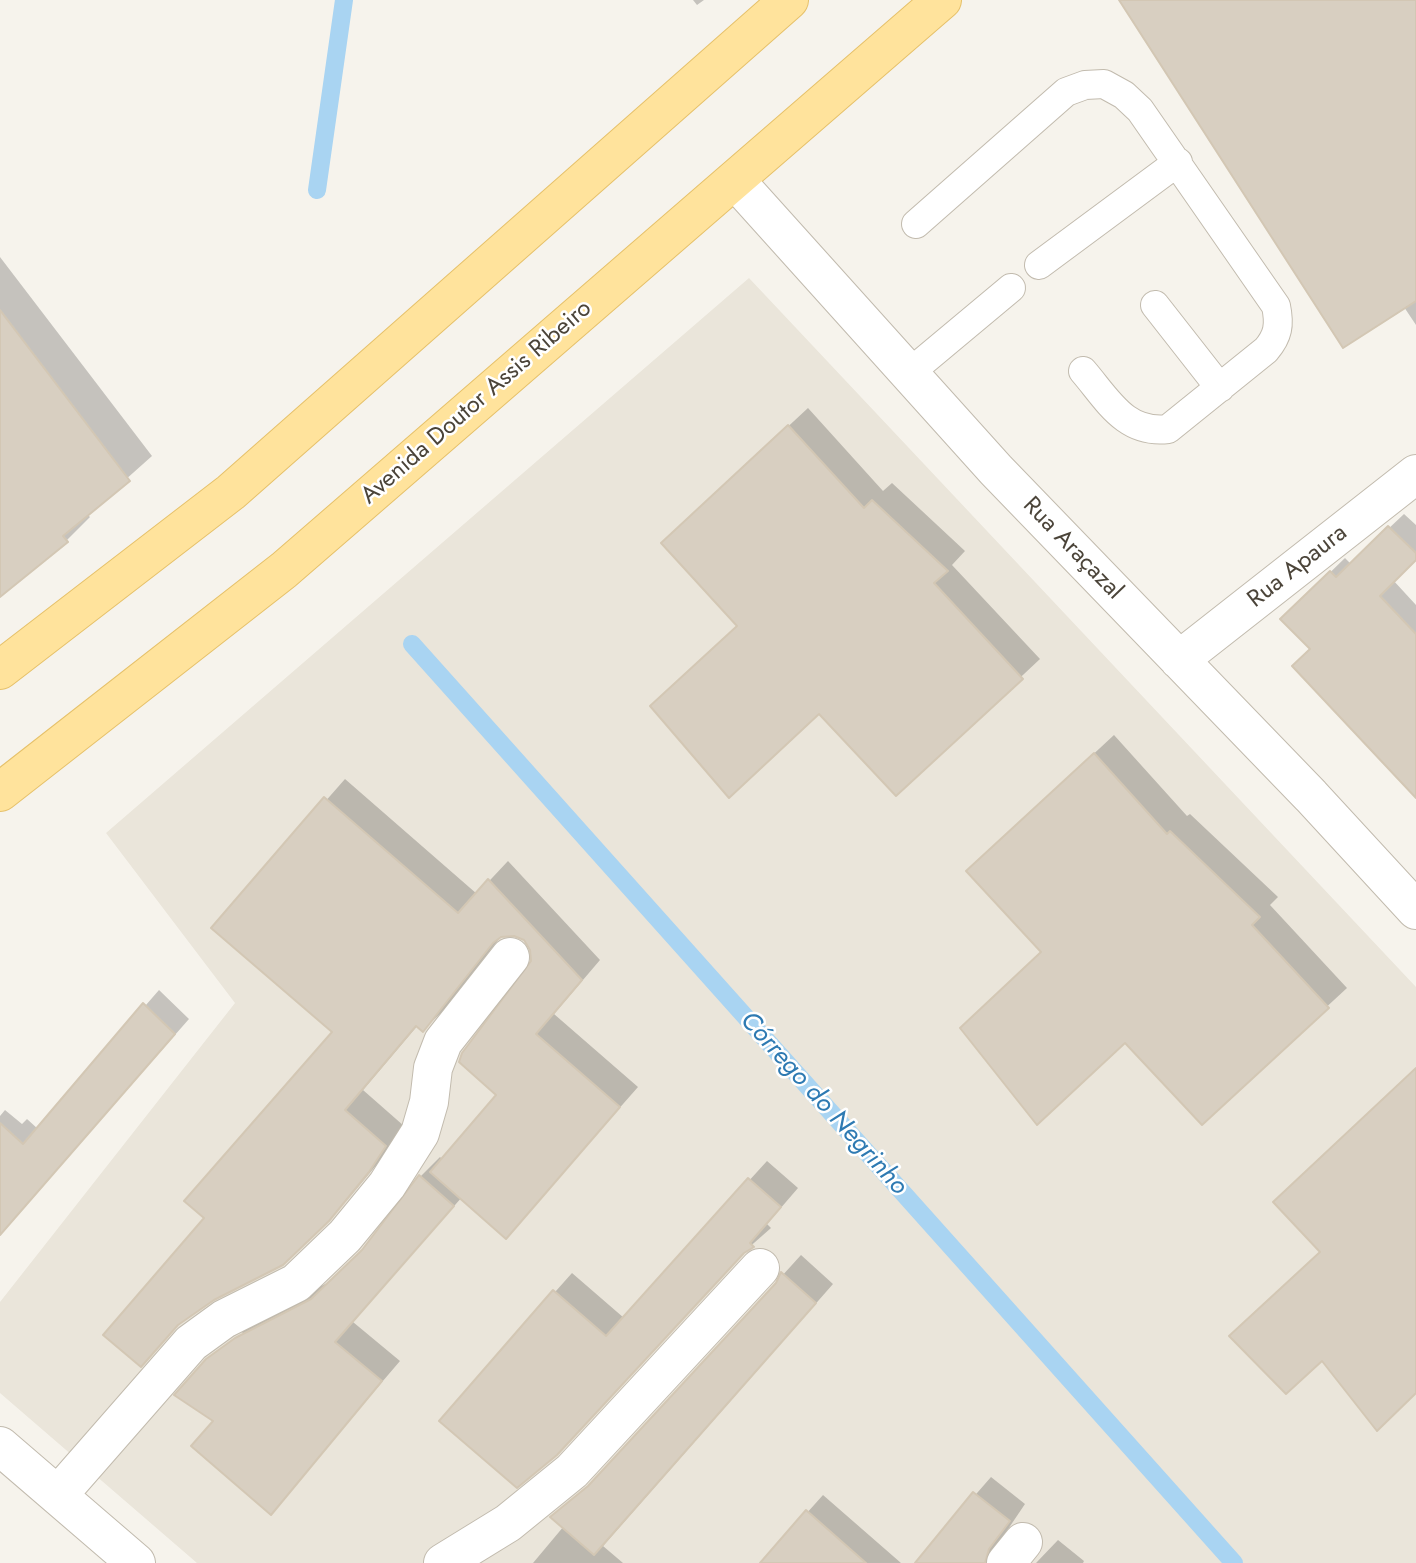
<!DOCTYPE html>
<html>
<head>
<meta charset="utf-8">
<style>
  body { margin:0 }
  canvas { display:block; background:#f6f3ec }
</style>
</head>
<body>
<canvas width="1416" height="1563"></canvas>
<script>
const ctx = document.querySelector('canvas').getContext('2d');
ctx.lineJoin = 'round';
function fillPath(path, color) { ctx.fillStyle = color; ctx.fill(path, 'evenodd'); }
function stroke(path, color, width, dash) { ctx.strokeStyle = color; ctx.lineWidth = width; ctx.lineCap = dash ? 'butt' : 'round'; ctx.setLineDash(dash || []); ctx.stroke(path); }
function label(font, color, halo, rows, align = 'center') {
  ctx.font = font + ' Jost,sans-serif'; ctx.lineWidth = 5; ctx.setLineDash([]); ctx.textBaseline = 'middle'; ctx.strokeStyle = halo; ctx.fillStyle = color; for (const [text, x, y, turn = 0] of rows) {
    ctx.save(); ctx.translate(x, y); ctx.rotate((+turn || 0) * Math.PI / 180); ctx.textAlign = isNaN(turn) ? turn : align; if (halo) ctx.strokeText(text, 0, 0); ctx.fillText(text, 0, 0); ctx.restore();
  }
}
fillPath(new Path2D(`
  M 749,278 L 1416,987 L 1416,1563 L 197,1563 L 0,1393 L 0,1302 L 235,1003 L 106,833 Z`), '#eae5da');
fillPath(new Path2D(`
  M 693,0 L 704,0 L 697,5 Z
  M 1145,0 L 1416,0 L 1416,325 L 1404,307 Z
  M 0,257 L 152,456 L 87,514 L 90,517 L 66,541 L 0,595 Z
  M 808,408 L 883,491 L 892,483 L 965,551 L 952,565 L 1040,659 L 896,794 L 738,625 L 682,525 Z
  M 1404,514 L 1416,525 L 1416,558 L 1393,580 L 1416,605 L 1416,798 L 1312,649 L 1282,619 L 1345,558 L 1351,564 Z
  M 1114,735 L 1187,816 L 1190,814 L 1278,897 L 1270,905 L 1347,988 L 1202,1122 L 1043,951 L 987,853 Z
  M 345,779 L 477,894 L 508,861 L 600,960 L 554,1014 L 638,1087 L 506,1237 L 462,1197 L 353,1322 L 400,1361 L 271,1512 L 215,1421 L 244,1334 L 241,1331 L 223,1345 L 257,1319 L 333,1280 L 365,1248 L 421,1176 L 440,1157 L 443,1160 L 499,1094 L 533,961 L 532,948 L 524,938 L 513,934 L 502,935 L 443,1011 L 423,1030 L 418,1025 L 363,1090 L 404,1126 L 388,1151 L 348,1199 L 328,1220 L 181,1322 L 141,1365 L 207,1218 L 334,1031 L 214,928 Z
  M 159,990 L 189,1019 L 0,1234 L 0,1116 L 5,1110 L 22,1124 L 27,1119 L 38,1129 Z
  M 767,1161 L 798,1188 L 767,1224 L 771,1228 L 746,1250 L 575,1435 L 441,1420 L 572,1273 L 624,1318 Z
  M 801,1255 L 833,1284 L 603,1546 L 623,1563 L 533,1563 L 564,1526 L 553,1517 L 603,1473 Z
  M 991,1477 L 1025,1504 L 1000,1541 L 1008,1563 L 916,1563 Z
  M 823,1495 L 901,1563 L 762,1563 Z
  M 1058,1540 L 1084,1561 L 1083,1563 L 1036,1563 Z`), '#0003');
stroke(new Path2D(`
  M 317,190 L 344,0
  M 412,644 L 1234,1563`), '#a9d4f2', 18);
const building = new Path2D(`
  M 1119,0 L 1416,0 L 1416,301 L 1343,348 Z
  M 0,310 L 130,481 L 63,536 L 68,542 L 0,597 Z
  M 788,425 L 864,508 L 872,500 L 948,571 L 934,583 L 1023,679 L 896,796 L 819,714 L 729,798 L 650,706 L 737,626 L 661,543 Z
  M 1388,526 L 1416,553 L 1416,560 L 1380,596 L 1416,634 L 1416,798 L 1292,666 L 1310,649 L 1280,619 L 1330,571 L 1336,577 Z
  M 1094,753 L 1167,834 L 1170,831 L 1260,917 L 1252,925 L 1329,1008 L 1202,1125 L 1125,1043 L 1037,1125 L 960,1028 L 1041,952 L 966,871 Z
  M 324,797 L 458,913 L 488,879 L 582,980 L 536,1034 L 620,1107 L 506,1239 L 430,1172 L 496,1095 L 459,1062 L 462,1053 L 531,961 L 530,950 L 524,940 L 514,936 L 501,937 L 493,943 L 423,1032 L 416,1026 L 345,1110 L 386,1146 L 369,1172 L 329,1221 L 283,1265 L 214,1300 L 178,1325 L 141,1367 L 103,1335 L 204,1218 L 184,1201 L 332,1032 L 211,928 Z
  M 143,1003 L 175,1034 L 0,1235 L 0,1123 L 23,1144 Z
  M 1416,1068 L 1416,1393 L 1377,1431 L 1322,1361 L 1286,1394 L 1229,1336 L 1320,1252 L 1273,1202 Z
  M 419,1175 L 454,1206 L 335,1342 L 382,1381 L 271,1515 L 191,1446 L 213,1421 L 174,1395 L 206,1359 L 235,1338 L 311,1299 L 362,1250 Z
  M 748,1178 L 781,1207 L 750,1243 L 754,1247 L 744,1253 L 557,1455 L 517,1488 L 439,1421 L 553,1290 L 606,1336 Z
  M 781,1272 L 816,1303 L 594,1555 L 550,1517 L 588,1486 L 776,1283 Z
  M 973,1492 L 1010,1521 L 989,1549 L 985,1563 L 915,1563 Z
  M 806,1510 L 866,1563 L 760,1563 Z`);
fillPath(building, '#d8cfc1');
stroke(building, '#d3c7b4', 2);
const lane = new Path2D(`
  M 916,224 L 1066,92 L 1085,85 L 1104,84 L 1124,95 L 1140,110 L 1276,306 C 1280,325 1278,336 1266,350 L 1168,429 C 1125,434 1108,400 1083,371
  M 1039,265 L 1178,162
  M 1155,305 L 1220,388
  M 908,374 L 1011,288`);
const street = new Path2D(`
  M 735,180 L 996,470 L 1311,796 L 1416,910
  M 1179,660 L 1416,474
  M 0,1446 L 136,1563
  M 58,1495 L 191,1343 L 224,1319 L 296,1283 L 345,1236 L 387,1185 L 420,1133 L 429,1102 L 433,1068 L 443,1042 L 510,957
  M 443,1563 L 508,1523 L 572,1471 L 760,1268
  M 1006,1563 L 1023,1542`);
const primary = new Path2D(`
  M 0,670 L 231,492 L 789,0
  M 0,792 L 284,570 L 942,0`);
stroke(lane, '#c2bbae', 30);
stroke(street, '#c2bbae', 40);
stroke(primary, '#e6c16a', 40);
stroke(lane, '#fff', 28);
stroke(street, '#fff', 38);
stroke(primary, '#ffe39c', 38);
label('24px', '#4b4439', '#fff', [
  ["Avenida Doutor Assis Ribeiro",477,403,-41],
  ["Rua Araçazal",1072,549,46],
  ["Rua Apaura",1298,567,-38]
]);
label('italic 26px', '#2e7ab2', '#fff', [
  ["Córrego do Negrinho",823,1104,48]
]);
</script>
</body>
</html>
